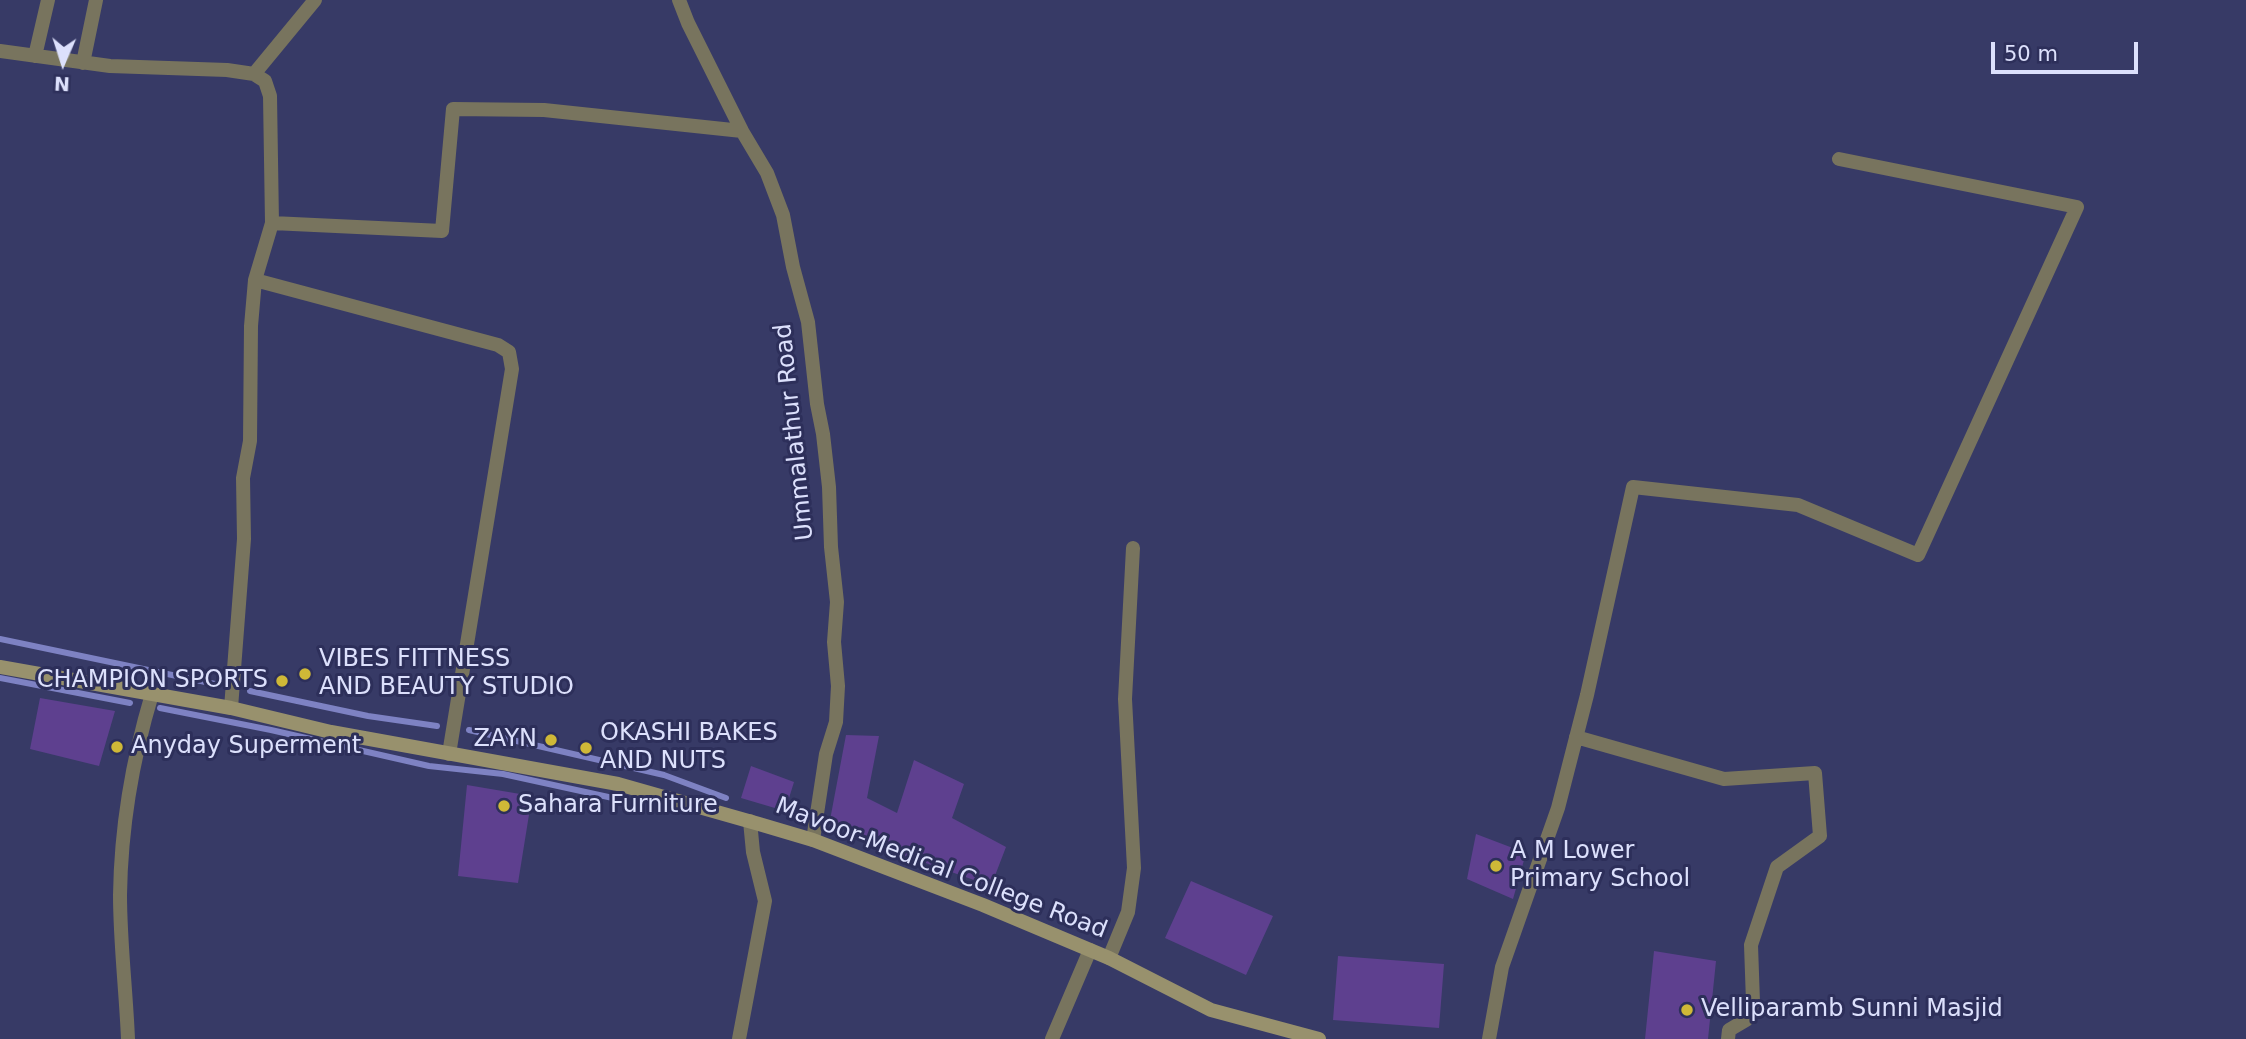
<!DOCTYPE html>
<html>
<head>
<meta charset="utf-8">
<style>
  body { margin:0 }
  #map { position:relative; width:2246px; height:1039px; overflow:hidden; background:#373a66; font-family:"DejaVu Sans",sans-serif }
  canvas { display:block }
  .north { position:absolute; left:28px; top:28px; width:70px; height:70px; -webkit-text-stroke:5px #2d2f5a; paint-order:stroke; rotate:183deg; font-size:19px; font-weight:700; line-height:28px; text-align:center; color:#dce0fc }
  .north::after { content:''; display:block; margin:auto; width:24px; height:32px; background:#dce0fc; clip-path:polygon(50% 0,100% 100%,50% 72%,0 100%) }
  .scale { position:absolute; left:1991px; top:42px; width:147px; height:32px; box-sizing:border-box; border:4px solid #dce0fc; border-top:0; padding-left:9px; font-size:21px; line-height:24px; white-space:nowrap; color:#dce0fc; -webkit-text-stroke:5px #2d2f5a; paint-order:stroke }
</style>
</head>
<body>
<div id="map">
<canvas width="2246" height="1039"></canvas>
<div class="north">N</div>
<div class="scale">50 m</div>
</div>
<script>
const ctx = document.querySelector('canvas').getContext('2d');
ctx.lineJoin = 'round';
function stroke(path, color, width, dash) { ctx.strokeStyle = color; ctx.lineWidth = width; ctx.lineCap = dash ? 'butt' : 'round'; ctx.setLineDash(dash || []); ctx.stroke(path); }
function fillPath(path, color) { ctx.fillStyle = color; ctx.fill(path, 'evenodd'); }
function label(font, color, halo, rows, align = 'center') {
  ctx.font = font + ' "DejaVu Sans",sans-serif'; ctx.lineWidth = 6; ctx.setLineDash([]); ctx.textBaseline = 'middle'; ctx.strokeStyle = halo; ctx.fillStyle = color; for (const [text, x, y, turn = 0] of rows) {
    ctx.save(); ctx.translate(x, y); ctx.rotate((+turn || 0) * Math.PI / 180); ctx.textAlign = isNaN(turn) ? turn : align; if (halo) ctx.strokeText(text, 0, 0); ctx.fillText(text, 0, 0); ctx.restore();
  }
}
stroke(new Path2D(`
  M 0,639 L 215,684
  M 0,678 L 130,703
  M 250,691 L 368,716 L 437,726
  M 160,708 L 271,730 L 429,766 L 503,774 L 622,800
  M 469,730 L 664,775 L 726,798`), '#7e82c3', 6);
fillPath(new Path2D(`
  M 40,698 L 115,711 L 99,766 L 30,749 Z
  M 846,735 L 879,736 L 867,798 L 897,813 L 914,760 L 964,784 L 952,818 L 1006,847 L 991,886 L 886,849 L 887,846 L 830,820 Z
  M 751,766 L 794,782 L 785,811 L 741,798 Z
  M 467,785 L 532,796 L 518,883 L 458,876 Z
  M 1476,834 L 1526,853 L 1513,899 L 1467,879 Z
  M 1191,881 L 1273,916 L 1246,975 L 1165,938 Z
  M 1654,951 L 1716,961 L 1708,1039 L 1645,1039 Z
  M 1338,956 L 1444,964 L 1439,1028 L 1333,1020 Z`), '#5e408f');
stroke(new Path2D(`
  M 679,0 L 688,23 L 742,131 L 767,173 L 783,215 L 793,267 L 808,322 L 817,404 L 823,434 L 829,487 L 831,547 L 837,602 L 834,642 L 838,686 L 836,722 L 826,754 L 813,840
  M 0,51 L 110,66 L 227,70 L 254,74 L 265,81 L 270,96 L 272,223 L 255,280 L 251,326 L 250,441 L 243,478 L 244,539 L 231,708
  M 35,56 L 48,0
  M 83,63 L 96,0
  M 254,74 L 315,0
  M 272,223 L 442,231 L 453,109 L 544,110 L 742,131
  M 255,280 L 498,345 L 509,352 L 512,369 L 449,754
  M 1576,737 L 1724,779 L 1815,773 L 1820,836 L 1777,867 L 1751,945 L 1753,1002 L 1746,1020 L 1729,1030 L 1728,1039
  M 1109,958 L 1128,912 L 1134,868 L 1125,699 L 1133,548
  M 128,1039 C 126,991 120,942 120,895 C 121,825 132,761 152,694
  M 739,1039 L 765,901 L 753,852 L 750,821
  M 1052,1039 L 1090,950
  M 1489,1039 L 1502,967 L 1558,808 L 1587,695 L 1633,487 L 1798,505 L 1918,555 L 2077,207 L 1839,159`), '#78745e', 14);
stroke(new Path2D(`
  M 0,667 L 231,708 L 331,732 L 618,784 L 759,824 L 813,840 L 983,905 L 1109,958 L 1211,1010 L 1319,1039`), '#98916d', 14);
for (const [x, y, r, color] of [
  [305,674,7,"#cfb837"],
  [282,681,7,"#cfb837"],
  [551,740,7,"#cfb837"],
  [117,747,7,"#cfb837"],
  [586,748,7,"#cfb837"],
  [504,806,7,"#cfb837"],
  [1496,866,7,"#cfb837"],
  [1687,1010,7,"#cfb837"]
]) { const dot = new Path2D(); dot.arc(x, y, r, 0, 2 * Math.PI); ctx.fillStyle = color; ctx.fill(dot); stroke(dot, '#2d2f5a', 2.5); }
label('24px', '#dce0fc', '#2d2f5a', [
  ["Ummalathur Road",795,432,-96],
  ["Mavoor-Medical College Road",941,869,21]
]);
label('24px', '#dce0fc', '#2d2f5a', [
  ["VIBES FITTNESS",319,660],
  ["AND BEAUTY STUDIO",319,688],
  ["CHAMPION SPORTS",268,681,"right"],
  ["OKASHI BAKES",600,734],
  ["AND NUTS",600,762],
  ["ZAYN",537,740,"right"],
  ["Anyday Superment",131,747],
  ["Sahara Furniture",518,806],
  ["A M Lower",1510,852],
  ["Primary School",1510,880],
  ["Velliparamb Sunni Masjid",1701,1010]
], 'left');
</script>
</body>
</html>
